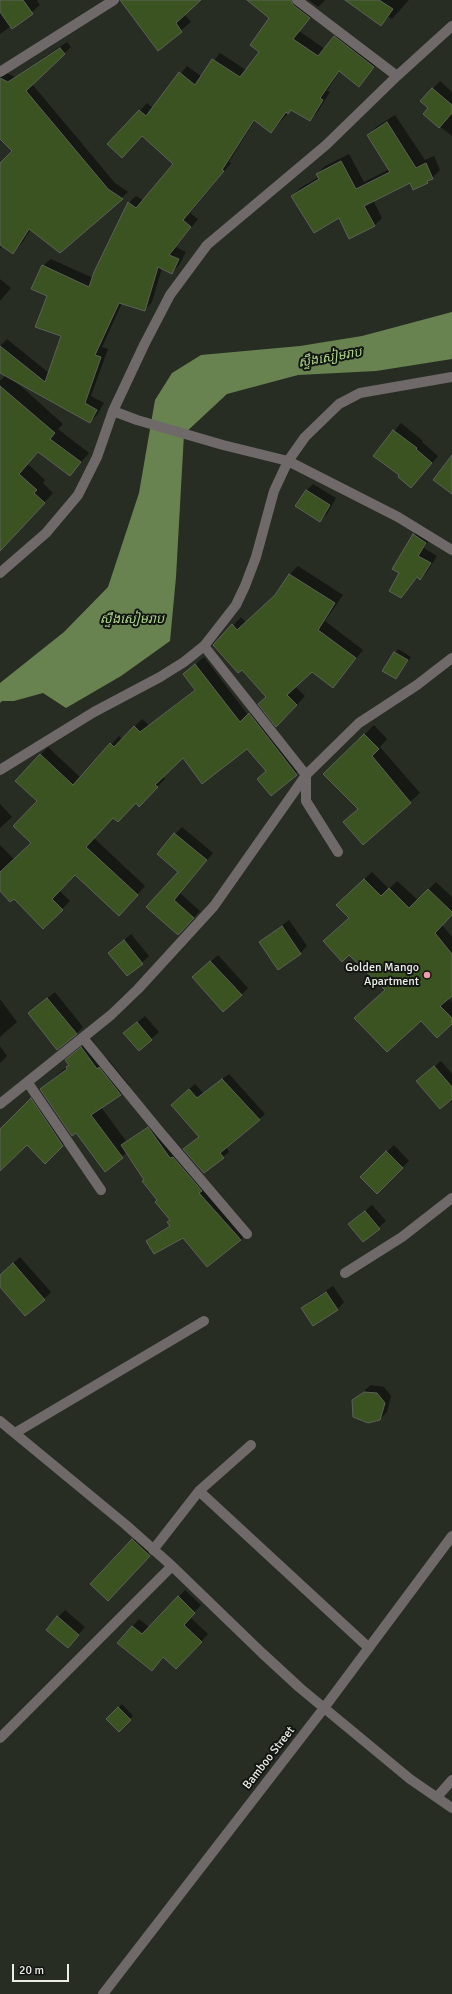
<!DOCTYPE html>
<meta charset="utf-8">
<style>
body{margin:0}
#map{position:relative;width:452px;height:1994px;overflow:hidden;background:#282d24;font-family:Signika,sans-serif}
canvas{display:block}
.scale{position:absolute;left:12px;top:1964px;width:57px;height:18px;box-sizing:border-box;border:2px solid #ebeee8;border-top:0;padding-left:5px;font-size:12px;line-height:14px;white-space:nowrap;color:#ebeee8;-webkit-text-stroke:3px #121511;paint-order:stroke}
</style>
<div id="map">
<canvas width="452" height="1994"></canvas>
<div class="scale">20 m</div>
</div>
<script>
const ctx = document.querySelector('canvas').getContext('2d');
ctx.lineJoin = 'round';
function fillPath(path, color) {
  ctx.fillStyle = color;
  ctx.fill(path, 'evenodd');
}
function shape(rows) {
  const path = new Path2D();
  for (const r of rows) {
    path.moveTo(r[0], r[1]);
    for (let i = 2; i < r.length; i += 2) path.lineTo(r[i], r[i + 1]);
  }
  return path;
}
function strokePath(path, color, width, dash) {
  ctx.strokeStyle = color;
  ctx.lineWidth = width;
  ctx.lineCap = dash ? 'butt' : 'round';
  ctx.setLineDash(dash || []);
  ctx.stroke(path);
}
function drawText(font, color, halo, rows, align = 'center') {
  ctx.font = font + ' Signika,"Noto Sans Khmer",sans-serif';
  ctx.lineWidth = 4;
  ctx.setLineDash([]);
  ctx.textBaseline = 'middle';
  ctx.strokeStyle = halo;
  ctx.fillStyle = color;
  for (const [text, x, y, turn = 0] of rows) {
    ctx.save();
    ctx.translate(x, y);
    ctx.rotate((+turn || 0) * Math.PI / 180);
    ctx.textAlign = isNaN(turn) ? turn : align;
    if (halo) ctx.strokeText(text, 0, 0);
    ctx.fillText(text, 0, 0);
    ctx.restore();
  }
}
fillPath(shape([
 [452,312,452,359,376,371,298,375,227,394,184,434,176,577,170,641,121,676,66,708,43,693,14,701,2,701,0,703,0,683,64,632,108,587,139,493,155,400,172,373,201,355,300,346,362,336]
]), '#688350');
fillPath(shape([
 [0,0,38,0,37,1,40,5,13,28,11,26,0,34],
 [130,0,199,0,184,14,191,22,158,49],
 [260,0,304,0,317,10,299,31,325,49,342,30,381,59,358,86,340,71,327,91,330,92,317,113,310,120,292,109,271,132,255,120,229,162,231,163,190,213,198,219,176,247,186,252,179,265,172,273,162,268,152,302,145,310,122,303,102,347,108,349,91,396,104,403,97,415,90,422,14,380,63,424,58,429,89,453,70,475,39,452,28,464,45,480,43,483,53,493,12,537,0,544,0,381,6,375,0,372,0,346,7,339,49,373,62,336,48,295,43,266,51,259,93,278,128,203,136,196,144,201,174,164,142,135,109,144,147,103,153,108,187,66,202,77,220,53,246,70,261,51,270,18],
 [309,0,325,0,318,7],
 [347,0,409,0,392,19,389,17,381,24],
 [67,42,71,47,32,84,115,183,128,192,66,247,0,173,0,164,13,151,0,138,0,77,5,72,15,77],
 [440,81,452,92,452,136,424,114,430,108,422,101],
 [395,115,425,160,434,156,440,170,428,182,414,189,411,182,373,200,382,218,374,226,339,217,292,196,300,188,319,177,317,174,325,166,349,154,364,182,390,169,368,135,376,127],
 [0,195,37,219,22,243,13,252,2,246,0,249],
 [0,279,11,288,0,301],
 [401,423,423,441,422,442,438,456,418,480,401,475,375,455],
 [313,484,336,498,327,514,320,520,306,491],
 [420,528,432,535,424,548,437,556,427,572,420,579,418,577,401,597,414,535],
 [298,566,343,595,325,621,363,650,333,687,312,671,295,686,305,696,285,718,242,669,215,645,241,617,246,623,277,594,290,574],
 [398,649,411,657,396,678,383,670],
 [204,657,248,715,257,706,305,766,271,795,267,770,247,748,183,757,163,777,165,779,147,797,113,817,94,838,145,886,127,906,75,873,59,890,70,901,62,909,14,897,0,890,0,845,14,859,32,843,38,801,40,755,48,747,81,778,119,736,122,739,142,719,149,725,195,689,184,674],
 [374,725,387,739,380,747,420,793,363,843,359,808,325,774],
 [0,804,12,817,0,828],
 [182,827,213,853,180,893,200,911,185,927,148,907,179,872,175,834],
 [372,872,389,889,397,881,418,900,436,882,452,897,452,914,442,925,452,937,452,995,448,998,452,1002,452,1022,421,1020,386,990,332,933,350,917,345,897],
 [289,920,307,946,300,953,260,942],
 [131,934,149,956,128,975,110,953],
 [218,955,248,988,241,995,200,971],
 [55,992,83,1027,76,1034,29,1013],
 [0,999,17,1022,0,1037],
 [145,1016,159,1032,139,1050,132,1027],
 [91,1039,106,1061,108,1059,129,1085,121,1094,101,1107,126,1141,153,1123,246,1234,241,1240,183,1236,147,1241,170,1225,171,1220,127,1152,105,1170,41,1089,70,1064,66,1060],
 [0,1046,7,1056,0,1063],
 [441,1061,452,1074,452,1102,423,1076],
 [229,1074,265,1114,226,1147,229,1152,204,1172,184,1149,200,1136,178,1099,195,1084,203,1093],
 [37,1093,69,1139,45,1162,27,1144,0,1170,0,1130],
 [394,1145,409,1161,377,1193,361,1177],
 [372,1205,386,1221,363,1241,350,1224],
 [20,1257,51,1292,44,1299,0,1286,0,1275],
 [333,1286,344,1302,338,1309,303,1308,310,1301],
 [371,1385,384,1387,391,1396,387,1412,380,1419,353,1400],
 [140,1533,156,1548,115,1593,91,1584],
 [185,1590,201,1605,190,1617,208,1634,183,1661,164,1657,151,1670,118,1643,139,1619,150,1628],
 [65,1610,85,1627,74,1640,58,1617],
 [122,1704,133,1716,119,1730,107,1719]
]), '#0007');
const building = shape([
 [0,0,23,0,33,14,12,29,0,12,0,0],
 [120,0,201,0,176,23,182,32,158,51,120,0],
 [247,0,291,0,293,5,310,18,293,39,318,56,334,36,374,67,359,87,339,71,320,98,323,100,310,121,291,110,288,114,286,112,271,133,254,120,222,170,224,171,183,220,191,227,169,255,179,259,172,274,158,267,145,311,119,303,95,355,101,357,85,403,97,410,90,423,0,373,0,346,45,382,61,336,35,327,47,296,31,289,42,265,89,287,94,272,128,202,136,208,173,164,142,136,122,158,107,144,139,110,146,116,179,72,195,85,212,59,240,77,259,52,250,45,269,18,247,0],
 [345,0,379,0,393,9,381,26,345,0],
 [60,48,65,54,26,91,108,189,123,199,60,253,29,229,13,254,0,245,0,163,12,151,0,139,0,78,8,82,60,48],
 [432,88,452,105,452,113,439,128,423,114,428,108,420,101,432,88],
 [387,122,416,168,426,163,433,179,427,181,428,183,413,190,410,183,364,206,375,226,349,239,339,218,314,233,291,196,319,179,316,174,341,161,356,189,390,172,367,135,387,122],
 [0,386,55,433,50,439,81,462,70,476,38,452,19,474,37,490,34,493,45,503,0,551,0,386],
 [393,430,417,448,416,449,432,463,411,488,398,477,399,475,373,456,393,430],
 [452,455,452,494,433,480,452,455],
 [306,490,330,505,320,522,295,506,306,490],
 [413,534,426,543,418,556,431,563,420,580,417,577,401,598,389,591,399,573,392,569,413,534],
 [289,574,335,603,318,630,356,658,333,688,312,672,287,695,297,705,276,727,258,704,266,697,242,670,238,673,213,645,232,624,237,630,275,595,289,574],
 [394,652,408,660,396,679,382,671,394,652],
 [195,664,240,722,249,713,297,775,271,796,257,779,266,771,247,749,202,784,183,758,155,785,158,787,139,807,136,803,118,822,113,818,86,847,138,895,119,916,75,875,52,899,63,910,43,929,14,899,10,902,0,891,0,872,31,843,13,826,37,801,15,781,40,754,73,785,110,743,114,747,134,726,140,732,195,690,183,674,195,664],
 [364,734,379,749,372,756,411,803,363,845,343,822,358,809,323,774,364,734],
 [174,833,207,860,174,900,194,918,178,935,146,907,178,872,157,854,174,833],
 [364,879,381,896,389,888,409,908,428,889,452,912,452,915,435,933,452,954,452,996,440,1006,452,1018,452,1024,437,1038,421,1021,387,1052,354,1018,385,990,349,955,342,962,323,941,349,918,336,905,364,879],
 [282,926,301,954,278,970,259,942,282,926],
 [124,940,143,964,127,976,108,953,124,940],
 [210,961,242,995,223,1012,192,977,210,961],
 [47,998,77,1034,57,1050,28,1013,47,998],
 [137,1022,152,1040,139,1051,123,1033,137,1022],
 [81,1047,97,1069,99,1067,121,1095,91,1115,123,1158,105,1172,76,1133,72,1136,40,1089,67,1069,66,1067,69,1065,65,1060,81,1047],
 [434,1066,452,1087,452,1099,440,1109,416,1081,434,1066],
 [222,1079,260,1120,220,1153,224,1158,204,1173,183,1149,199,1137,171,1105,189,1089,197,1098,222,1079],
 [31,1098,63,1146,45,1164,27,1145,0,1171,0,1129,31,1098],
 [148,1127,170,1158,173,1157,202,1191,199,1193,241,1240,207,1267,183,1238,154,1254,146,1241,170,1226,167,1222,170,1220,155,1202,157,1200,142,1181,144,1180,121,1145,148,1127],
 [386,1151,403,1168,377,1194,360,1177,386,1151],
 [365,1211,380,1229,363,1242,348,1224,365,1211],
 [13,1263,45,1300,25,1316,0,1287,0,1275,13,1263],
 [326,1292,338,1310,313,1326,301,1308,326,1292],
 [364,1392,377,1393,385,1403,380,1420,368,1423,353,1417,352,1400,364,1392],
 [132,1539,150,1556,108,1601,90,1584,132,1539],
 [178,1596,195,1613,184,1625,202,1642,176,1669,163,1657,152,1671,117,1643,132,1626,142,1634,178,1596],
 [57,1616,79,1635,68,1648,46,1630,57,1616],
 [118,1707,131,1720,119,1732,106,1719,118,1707]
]);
fillPath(building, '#3a5321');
strokePath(building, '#5c6258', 1);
strokePath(shape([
 [297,0,397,76],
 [0,72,114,0],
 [113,411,137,420,223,445,288,461,398,517,452,550],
 [0,573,46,533,78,495,97,457,113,411,144,345,170,295,207,245,326,145,397,76,452,26],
 [204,646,306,775,306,801,338,852],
 [0,770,94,712,160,677,184,662,204,646,236,605,245,586,256,557,274,491,288,461,305,437,339,404,360,393,452,377],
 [83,1038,160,1132,247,1234],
 [28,1083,101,1190],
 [0,1104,111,1015,138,989,214,906,306,775,359,723,417,685,452,658],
 [345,1273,402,1237,452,1198],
 [0,1421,126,1525,172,1566,262,1653,300,1688,410,1779,452,1808],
 [15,1433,204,1321],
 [199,1491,369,1648],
 [153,1550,199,1491,251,1445],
 [0,1738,172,1566],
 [437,1797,452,1780],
 [103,1994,324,1708,452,1536]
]), '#6f696a', 10);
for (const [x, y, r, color] of [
 [427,975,4,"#f29aae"]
]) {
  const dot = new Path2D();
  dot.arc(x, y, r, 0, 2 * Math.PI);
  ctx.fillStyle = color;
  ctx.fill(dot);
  strokePath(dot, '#121511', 1.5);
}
drawText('12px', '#ebeee8', '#121511', [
 ["Golden Mango",419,968],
 ["Apartment",419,982]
], 'right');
drawText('12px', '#ebeee8', '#121511', [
 ["Bamboo Street",269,1758,-52]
]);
drawText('italic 13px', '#abd487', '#121511', [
 ["ស្ទឹងសៀមរាប",330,358,-10],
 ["ស្ទឹងសៀមរាប",132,620]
]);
</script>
